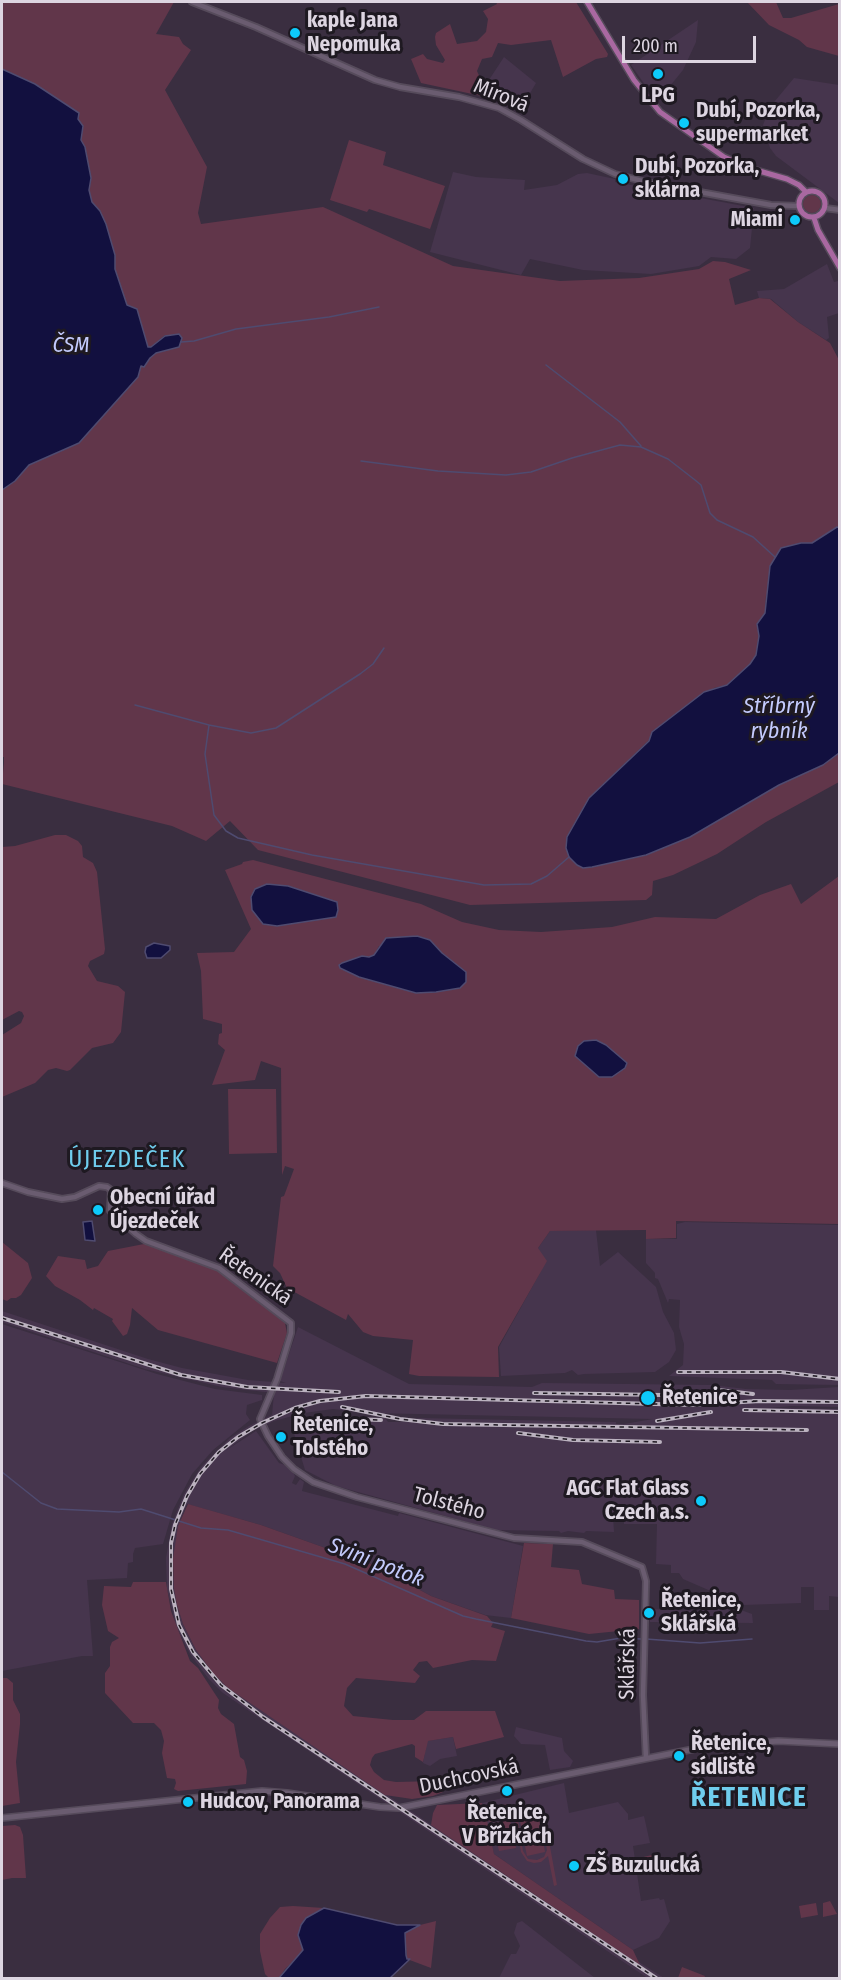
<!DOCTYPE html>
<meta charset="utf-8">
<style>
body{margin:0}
#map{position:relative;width:841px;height:1980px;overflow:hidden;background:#3a2e40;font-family:"Fira Sans Condensed",sans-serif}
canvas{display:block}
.frame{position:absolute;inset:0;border:3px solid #ddd5e1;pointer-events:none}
.scale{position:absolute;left:622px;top:36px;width:134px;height:27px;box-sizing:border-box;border:3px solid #ddd5e1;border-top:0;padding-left:8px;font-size:18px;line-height:21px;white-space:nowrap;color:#ddd5e1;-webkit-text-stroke:4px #1e1921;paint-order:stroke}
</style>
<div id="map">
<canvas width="841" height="1980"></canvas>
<div class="frame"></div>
<div class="scale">200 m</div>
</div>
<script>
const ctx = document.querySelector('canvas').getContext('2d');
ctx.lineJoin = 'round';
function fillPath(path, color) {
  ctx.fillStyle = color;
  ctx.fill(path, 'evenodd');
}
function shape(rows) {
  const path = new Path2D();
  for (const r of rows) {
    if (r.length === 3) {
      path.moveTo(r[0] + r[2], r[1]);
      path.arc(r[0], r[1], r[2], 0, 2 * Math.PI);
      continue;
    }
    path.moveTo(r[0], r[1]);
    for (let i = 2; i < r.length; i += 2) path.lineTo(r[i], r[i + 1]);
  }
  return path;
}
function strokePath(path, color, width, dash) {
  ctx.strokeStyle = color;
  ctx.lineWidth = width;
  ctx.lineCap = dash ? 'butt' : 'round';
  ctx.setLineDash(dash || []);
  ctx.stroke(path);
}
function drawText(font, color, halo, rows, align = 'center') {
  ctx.font = font + ' "Fira Sans Condensed",sans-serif';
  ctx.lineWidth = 6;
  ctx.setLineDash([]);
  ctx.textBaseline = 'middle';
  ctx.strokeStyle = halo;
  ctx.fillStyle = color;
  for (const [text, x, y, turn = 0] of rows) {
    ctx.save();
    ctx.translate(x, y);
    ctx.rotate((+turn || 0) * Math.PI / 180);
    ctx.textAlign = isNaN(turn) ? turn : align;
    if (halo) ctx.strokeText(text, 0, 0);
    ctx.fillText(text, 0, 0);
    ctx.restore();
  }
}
fillPath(shape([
 [698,20,696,42,683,70,657,102,631,65],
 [504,57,536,83,519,112,491,95,485,86],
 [794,78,839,85,839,203,776,156,770,148,763,125,770,107],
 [453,172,476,177,525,180,524,190,557,185,578,174,587,173,615,179,615,182,754,208,750,248,736,259,711,257,699,266,651,274,583,270,530,259,521,275,430,252],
 [827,264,834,282,838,281,840,285,839,313,827,317,829,338,826,340,798,322,771,299,759,298,757,291,784,289],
 [685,1222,839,1225,839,1385,776,1384,772,1380,669,1376,683,1365,684,1344,679,1327,680,1300,669,1299,668,1303,658,1279,655,1278,655,1273,646,1263,646,1239,677,1239,677,1224],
 [596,1230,600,1266,618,1252,656,1287,663,1312,674,1333,676,1350,669,1362,655,1372,584,1374,578,1375,572,1370,565,1373,501,1376,499,1347,541,1271,538,1248,550,1231],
 [2,1311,148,1359,182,1368,248,1380,286,1383,280,1381,298,1327,409,1384,532,1387,542,1383,712,1385,746,1389,790,1390,839,1387,839,1407,792,1406,768,1408,839,1409,839,1597,829,1596,829,1610,814,1610,814,1587,801,1587,801,1603,743,1605,683,1579,679,1573,671,1573,671,1565,656,1564,657,1524,624,1524,624,1516,613,1516,614,1532,586,1531,584,1533,568,1531,561,1533,559,1531,496,1530,336,1486,305,1470,293,1430,324,1420,352,1417,385,1418,388,1422,417,1422,417,1418,616,1422,616,1424,624,1424,653,1419,370,1413,333,1409,304,1413,274,1421,252,1431,225,1451,256,1431,279,1463,285,1465,293,1472,295,1476,292,1483,296,1485,300,1479,304,1482,302,1491,398,1516,399,1513,523,1546,511,1618,485,1615,431,1596,376,1566,261,1525,187,1504,178,1526,173,1571,177,1605,183,1624,196,1650,213,1673,228,1688,571,1919,664,1978,646,1977,261,1719,223,1693,208,1678,190,1654,176,1626,167,1589,166,1558,172,1524,184,1494,201,1467,230,1438,249,1426,272,1415,274,1393,222,1387,145,1369,2,1322],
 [2,1324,157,1374,215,1389,262,1395,262,1400,247,1405,246,1414,250,1420,213,1450,192,1474,173,1510,163,1544,135,1548,133,1554,133,1562,128,1563,127,1578,87,1580,93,1656,82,1656,2,1671],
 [708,1598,752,1614,753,1623,650,1622,650,1609,698,1611,706,1605,705,1598],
 [516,1727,562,1738,564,1751,573,1761,570,1767,550,1770,545,1745,521,1744,514,1736],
 [453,1737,457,1756,440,1759,430,1766,423,1763,427,1741],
 [564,1783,569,1813,618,1802,628,1814,628,1820,644,1816,650,1843,633,1846,641,1901,659,1898,660,1900,664,1899,670,1921,659,1938,633,1950,494,1854,482,1803],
 [522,1921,595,1978,499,1978,511,1954,516,1954,520,1946,514,1933,517,1923]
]), '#46354d');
fillPath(shape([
 [2,2,174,2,156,34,179,37,183,44,191,50,165,90,207,167,198,213,201,224,323,207,453,266,560,281,639,278,699,269,713,261,725,262,751,270,729,279,735,305,759,298,770,299,798,322,830,343,839,360,839,528,837,527,812,543,801,543,766,596,765,613,757,624,759,636,756,655,750,664,727,685,714,688,652,732,649,740,589,798,584,868,646,855,690,837,779,785,823,765,839,753,839,782,766,822,717,854,673,875,653,881,652,895,646,900,470,905,258,850,230,821,206,841,172,826,2,784,4,762,4,757,2,757,2,490,15,481,29,465,79,443,138,377,141,366,144,367,150,358,156,353,165,335,151,347,148,347,127,305,115,269,115,255,100,211,92,202,89,190,91,177,85,147,81,140,82,133,78,120,79,113,35,84,2,69],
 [496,2,576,2,608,54,607,57,596,59,563,77,551,40,511,45,498,43,492,57,482,59,477,71,482,82,492,95,491,98,421,83,411,59,423,54,427,59,443,63,445,60,436,45,435,37,436,33,450,24,457,44,477,41,486,32,488,19,483,11,497,4],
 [747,2,776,2,783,18,791,18,839,4,839,56,807,47,799,40,769,25],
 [349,140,386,152,383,165,445,186,430,229,369,209,367,212,330,200],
 [812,204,9],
 [55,835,66,835,78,841,82,846,83,857,93,863,97,872,105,949,104,954,90,961,88,966,97,981,118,986,125,992,121,1032,113,1043,92,1048,70,1070,67,1071,56,1068,48,1070,35,1083,2,1097,2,1035,21,1023,24,1016,22,1012,19,1011,2,1020,2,847,15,846],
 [253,860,421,904,462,922,499,930,541,932,612,927,655,917,716,919,760,895,791,884,801,904,839,876,839,1224,676,1221,676,1238,646,1239,646,1230,550,1231,538,1248,547,1261,498,1347,499,1377,419,1376,409,1374,413,1340,373,1336,363,1332,348,1314,346,1320,287,1288,280,1273,273,1266,281,1197,284,1196,294,1169,285,1166,282,1175,281,1068,261,1061,255,1080,212,1085,225,1050,218,1044,219,1034,222,1033,222,1024,203,1019,201,971,197,953,234,952,251,929,225,870,242,864,243,862],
 [430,940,442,953,466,972,466,982,460,988,416,993,359,977,340,968,342,963,362,956,369,957,374,955,379,946],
 [575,1056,625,1068,599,1077],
 [228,1089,276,1089,277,1153,229,1154],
 [2,1242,28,1263,32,1278,21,1295,16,1298,11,1298,7,1301,2,1299],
 [144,1244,219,1271,285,1323,287,1333,277,1363,158,1330,132,1308,130,1325,127,1334,123,1336,112,1321,113,1319,94,1308,93,1310,80,1300,55,1286,46,1276,58,1256,85,1260,87,1269,98,1266,108,1251],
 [188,1504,261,1525,376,1566,431,1596,487,1616,493,1623,491,1627,505,1631,496,1661,472,1660,433,1668,427,1661,419,1662,413,1670,420,1676,415,1683,356,1678,347,1688,344,1706,353,1716,393,1720,414,1720,426,1711,495,1711,504,1737,456,1749,453,1737,428,1741,423,1762,415,1757,415,1746,412,1744,375,1754,372,1758,370,1765,374,1772,384,1780,396,1782,437,1781,443,1792,433,1796,412,1799,385,1795,228,1688,213,1673,196,1650,183,1624,177,1605,174,1588,173,1559,178,1526],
 [524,1543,553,1544,551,1567,579,1570,582,1584,614,1590,615,1599,639,1600,639,1629,589,1634,511,1618],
 [133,1582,166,1582,171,1611,190,1661,198,1668,219,1700,218,1708,221,1714,234,1724,240,1757,244,1760,247,1771,246,1784,178,1791,174,1789,176,1783,175,1779,167,1778,162,1753,164,1741,161,1730,154,1723,133,1723,105,1693,105,1673,110,1666,110,1647,112,1642,119,1638,108,1631,102,1605,104,1586,131,1587],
 [2,1678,7,1678,13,1683,13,1700,20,1714,20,1724,16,1762,20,1803,2,1806],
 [482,1803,485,1814,487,1808,508,1804,511,1806,513,1815,511,1817,490,1822,487,1820,494,1854,633,1950,640,1965,431,1825,433,1813,437,1805],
 [526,1806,539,1810,543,1808,557,1885,554,1886,548,1856,541,1862,534,1863,527,1861,521,1852,515,1819,520,1810],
 [527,1809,537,1811,541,1818,547,1850,544,1857,537,1860,528,1859,523,1851,518,1820,522,1812],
 [539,1817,545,1852,527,1856,520,1821],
 [510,1820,516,1848,499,1851,493,1823],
 [15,1825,20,1827,23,1835,26,1878,12,1878,2,1880,2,1826],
 [652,1855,655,1872,642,1874,639,1858],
 [830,1901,837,1914,823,1917,823,1903],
 [816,1903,818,1915,801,1918,799,1906],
 [293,1906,324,1908,306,1918,301,1925,298,1935,303,1950,297,1958,285,1969,279,1978,269,1978,265,1974,260,1951,260,1934,270,1918,280,1907],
 [436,1921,431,1968,407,1959,405,1933,420,1925],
 [682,1967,705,1976,704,1978,678,1978]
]), '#61364a');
const water = shape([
 [2,69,35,84,79,113,78,119,83,126,81,140,85,147,91,178,89,190,92,202,100,211,106,224,115,255,115,269,127,305,137,309,148,347,151,347,165,336,179,334,182,338,179,347,156,353,150,358,144,367,141,366,138,377,79,443,29,465,15,481,2,490,2,69],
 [837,527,840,528,839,753,823,765,779,785,690,837,646,855,592,867,583,868,577,865,569,857,566,848,567,837,589,798,649,741,652,732,704,692,727,685,750,664,756,655,759,636,757,624,765,613,770,566,781,548,801,543,812,543,837,527],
 [267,884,288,886,337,902,338,910,336,917,277,926,263,924,252,910,251,897,255,889,267,884],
 [417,936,430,940,442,953,466,972,466,982,460,988,436,992,416,993,359,977,340,968,339,965,342,963,362,956,369,957,374,955,386,938,417,936],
 [154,943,170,946,170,950,161,958,147,958,145,952,146,947,154,943],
 [596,1040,606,1045,627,1063,625,1068,612,1077,599,1077,575,1056,578,1046,584,1041,596,1040],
 [92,1221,95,1241,85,1240,83,1222,92,1221],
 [324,1908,397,1925,420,1925,405,1933,406,1955,407,1959,410,1959,390,1978,279,1978,303,1950,298,1935,301,1925,306,1918,324,1908]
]);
fillPath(water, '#12103f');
strokePath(water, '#4f4b70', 1.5);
strokePath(shape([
 [181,342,194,341,236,329,329,317,379,307],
 [546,365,620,422,641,446],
 [361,461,438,471,506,475,531,472,572,458,620,445,641,447,668,459,695,480,701,485,710,513,717,520,753,537,775,557],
 [384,648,373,664,360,674,276,728,251,733,209,725,205,754,214,815,226,831,238,838,312,855,484,885,531,884,547,876,569,857],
 [135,705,209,725],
 [2,1472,41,1503,57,1509,119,1512,141,1509,201,1528,228,1530,345,1564,463,1616,476,1619,586,1641,597,1642,621,1638,641,1639],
 [646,1639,700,1643,752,1639]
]), '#4f4b70', 1.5);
const tertiary = shape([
 [192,2,256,27,375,80,400,87,459,97,499,108,521,120,583,159,615,174,650,183,771,205,798,206],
 [825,208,840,210],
 [2,1183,28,1192,62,1199,75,1197,99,1186,107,1187,111,1190,110,1211,136,1234,146,1241,219,1268,291,1323,291,1333,277,1379,260,1419,268,1436,282,1457,294,1469,313,1482,357,1497,514,1538,582,1542,642,1567,646,1581,643,1695,646,1758]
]);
const secondary = shape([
 [2,1818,262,1791,287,1793,380,1807,399,1808,699,1748,778,1741,840,1744]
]);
const primary = shape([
 [587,2,634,80,660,112,724,157,749,168,787,179,799,185,806,192],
 [812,204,13],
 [814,218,818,230,840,268]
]);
strokePath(tertiary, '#564b5b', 8);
strokePath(secondary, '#564b5b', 8);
strokePath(primary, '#564b5b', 8);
strokePath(tertiary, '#6a5c70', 4.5);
strokePath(secondary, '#6a5c70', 5);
strokePath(primary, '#a968a1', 5);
const rail = shape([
 [2,1318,181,1375,247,1387,339,1392],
 [678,1372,781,1372,840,1379],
 [718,1390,753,1394],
 [534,1393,726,1396],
 [753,1401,840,1402],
 [342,1407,400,1419,443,1424,807,1430],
 [744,1410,840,1412],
 [328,1421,351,1419,381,1420],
 [657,1421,711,1412],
 [518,1433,573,1440,660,1442],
 [656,1978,263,1717,221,1685,193,1652,179,1625,171,1589,171,1543,175,1525,187,1496,200,1474,219,1452,238,1437,262,1423,295,1408,320,1401,366,1396,691,1405,760,1401]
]);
strokePath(rail, '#bbb2bf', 4);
strokePath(rail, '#1e1921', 1.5, [4.5]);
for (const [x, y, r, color] of [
 [295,33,6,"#0dcafa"],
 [658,74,6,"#0dcafa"],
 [684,123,6,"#0dcafa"],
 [623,179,6,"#0dcafa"],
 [795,220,6,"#0dcafa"],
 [98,1210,6,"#0dcafa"],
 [648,1398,8,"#0dcafa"],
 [281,1437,6,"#0dcafa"],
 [701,1501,6,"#0dcafa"],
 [649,1613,6,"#0dcafa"],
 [679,1756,6,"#0dcafa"],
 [507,1791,6,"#0dcafa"],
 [188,1802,6,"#0dcafa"],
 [574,1866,6,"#0dcafa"]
]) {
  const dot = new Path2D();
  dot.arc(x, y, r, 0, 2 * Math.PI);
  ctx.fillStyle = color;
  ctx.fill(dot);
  strokePath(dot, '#1e1921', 2);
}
drawText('bold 21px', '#ddd5e1', '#1e1921', [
 ["kaple Jana",307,21],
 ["Nepomuka",307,45],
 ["LPG",658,96,"center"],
 ["Dubí, Pozorka,",696,111],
 ["supermarket",696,135],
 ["Dubí, Pozorka,",635,167],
 ["sklárna",635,191],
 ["Miami",783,220,"right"],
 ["Obecní úřad",110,1198],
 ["Újezdeček",110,1222],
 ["Řetenice",662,1398],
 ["Řetenice,",293,1425],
 ["Tolstého",293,1449],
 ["AGC Flat Glass",689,1489,"right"],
 ["Czech a.s.",689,1513,"right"],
 ["Řetenice,",661,1601],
 ["Sklářská",661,1625],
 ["Řetenice,",691,1744],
 ["sídliště",691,1768],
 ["Hudcov, Panorama",200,1802],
 ["Řetenice,",507,1813,"center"],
 ["V Břízkách",507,1837,"center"],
 ["ZŠ Buzulucká",586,1866]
], 'left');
drawText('21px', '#ddd5e1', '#1e1921', [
 ["Mírová",501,96,22],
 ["Řetenická",255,1277,35],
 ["Tolstého",449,1504,15],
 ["Sklářská",628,1664,-89],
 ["Duchcovská",469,1777,-12]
]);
drawText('italic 22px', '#c3cafc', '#1e1921', [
 ["ČSM",71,346],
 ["Stříbrný",779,707],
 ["rybník",779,732],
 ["Sviní potok",376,1563,21]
]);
ctx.letterSpacing = '1.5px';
drawText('24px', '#6fcded', '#1e1921', [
 ["ÚJEZDEČEK",127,1160]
]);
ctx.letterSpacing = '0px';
ctx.letterSpacing = '1.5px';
drawText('bold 27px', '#6fcded', '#1e1921', [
 ["ŘETENICE",749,1798]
]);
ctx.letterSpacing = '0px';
</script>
